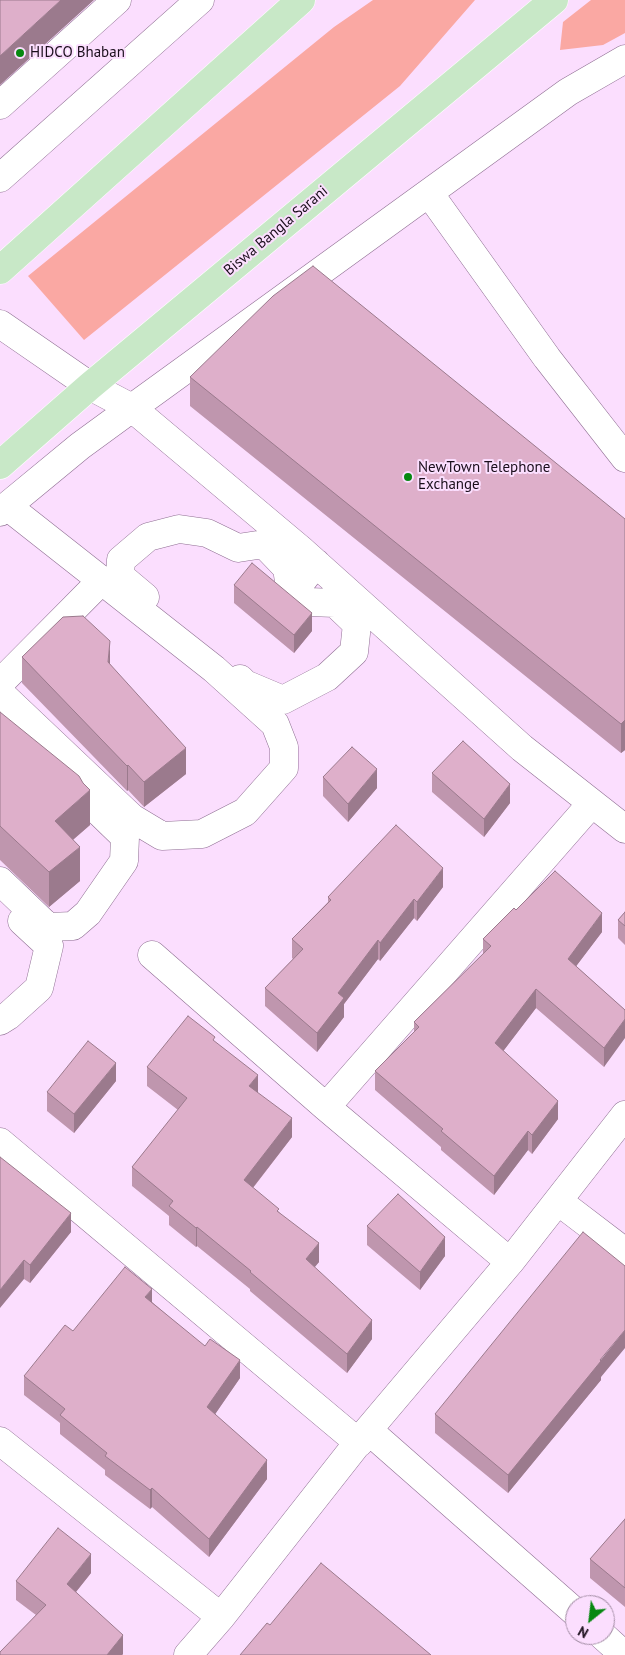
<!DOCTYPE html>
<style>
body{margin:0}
#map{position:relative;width:625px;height:1655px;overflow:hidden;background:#fbdefe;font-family:"PT Sans",sans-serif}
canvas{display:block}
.north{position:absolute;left:565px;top:1595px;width:50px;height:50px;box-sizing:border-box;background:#fbdefe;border:1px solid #a18ba3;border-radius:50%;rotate:209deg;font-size:14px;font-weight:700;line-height:20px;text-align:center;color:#1a0e1b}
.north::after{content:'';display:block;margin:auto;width:18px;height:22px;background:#068810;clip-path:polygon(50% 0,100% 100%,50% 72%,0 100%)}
</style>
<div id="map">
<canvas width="625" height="1655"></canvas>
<div class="north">N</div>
</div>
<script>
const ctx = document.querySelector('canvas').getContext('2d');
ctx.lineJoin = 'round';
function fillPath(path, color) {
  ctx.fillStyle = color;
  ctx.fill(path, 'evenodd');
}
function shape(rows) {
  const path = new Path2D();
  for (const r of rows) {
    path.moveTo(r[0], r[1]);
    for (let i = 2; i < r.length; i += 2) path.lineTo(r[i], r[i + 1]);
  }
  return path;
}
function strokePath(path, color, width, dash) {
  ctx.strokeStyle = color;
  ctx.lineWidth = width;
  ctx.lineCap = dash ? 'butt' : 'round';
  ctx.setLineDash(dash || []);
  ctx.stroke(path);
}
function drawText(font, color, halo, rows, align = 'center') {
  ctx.font = font + ' "PT Sans",sans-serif';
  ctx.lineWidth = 4;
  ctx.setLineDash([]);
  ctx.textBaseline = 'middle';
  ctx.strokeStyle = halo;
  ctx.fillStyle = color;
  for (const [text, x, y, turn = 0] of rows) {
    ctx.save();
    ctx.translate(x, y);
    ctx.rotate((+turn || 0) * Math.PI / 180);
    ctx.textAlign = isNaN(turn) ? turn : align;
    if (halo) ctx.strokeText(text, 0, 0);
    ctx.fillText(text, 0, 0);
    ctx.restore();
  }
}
fillPath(shape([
 [373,0,475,0,400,86,84,340,28,276,334,27],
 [591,0,625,0,625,33,603,45,560,50,563,22]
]), '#faa8a3');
const minor = shape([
 [0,105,117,0],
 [0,178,200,0],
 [429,193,547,358,625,458],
 [0,324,90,386,132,408,300,549,522,748,625,829],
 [0,512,80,446,132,408,568,92,625,59],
 [145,597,120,576,121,560,148,537,179,529,207,533,238,548,264,544,287,568,291,595],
 [240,679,245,684,283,700,327,677,354,652,357,624,335,603,309,602,291,595,316,563],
 [0,683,101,581],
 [0,693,132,818,162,836,202,834,245,812,284,768,284,747,275,724,214,669,7,506],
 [0,881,48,927,73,926,88,913,124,861,125,837,94,807],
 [152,955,326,1107,510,1262],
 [0,1021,8,1016,39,988,49,946,22,921],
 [326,1107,592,803],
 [0,1142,359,1443],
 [558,1201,625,1252],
 [368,1430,575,1612],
 [0,1441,221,1617],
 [602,1635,623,1654],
 [188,1655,221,1617,368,1430,510,1262,625,1115]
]);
const major = shape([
 [0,270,301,0],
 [0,465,90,386,554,0]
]);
strokePath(minor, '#8f6f93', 29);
strokePath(major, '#fff', 29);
strokePath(minor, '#fff', 28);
strokePath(major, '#c8e8c7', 28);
fillPath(shape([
 [190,377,625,519,625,750,621,753,190,406],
 [234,585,312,631,294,653,234,603],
 [22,657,110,664,186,774,144,807,128,790,127,791,22,683],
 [0,712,90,825,73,840,80,881,49,907,0,860],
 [432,773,510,803,484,837,432,792],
 [323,777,377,788,348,822,323,796],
 [443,887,417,921,414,918,380,961,378,959,344,1004,344,1017,317,1052,265,1006,265,988,293,959,292,958,292,939,328,902,328,897],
 [516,910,602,932,576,966,625,1010,604,1067,536,1008,503,1051,558,1119,532,1154,528,1150,494,1195,441,1150,441,1147,375,1090,375,1071,414,1032,414,1022,483,954,483,939],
 [625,912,625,945,618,938,618,920],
 [215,1042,258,1093,292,1137,253,1188,279,1212,319,1262,314,1267,372,1339,347,1373,250,1291,250,1289,197,1246,196,1247,169,1225,169,1216,132,1186,132,1167,178,1110,147,1086,147,1067],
 [116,1081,74,1133,47,1111,47,1092],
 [0,1157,71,1232,30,1283,24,1279],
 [367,1226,445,1256,420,1290,367,1245],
 [152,1302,240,1378,215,1414,267,1479,209,1557,152,1507,150,1509,105,1475,105,1470,60,1434,60,1423,24,1395,24,1376,73,1331],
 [601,1377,601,1380,508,1493,435,1433,435,1414],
 [625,1519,625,1607,590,1578,590,1559],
 [91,1573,76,1592,123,1654,122,1655,0,1655,36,1615,16,1600,16,1581]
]), '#bf96ae');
fillPath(shape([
 [61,0,94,0,0,85,0,56],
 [312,613,312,631,294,653,294,635],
 [110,641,110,666,108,662],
 [625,720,625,750,621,753,621,724],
 [186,748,186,774,144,807,144,782],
 [128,765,128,790,127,791,127,766],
 [377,769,377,788,348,822,348,804],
 [510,784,510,803,484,837,484,819],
 [90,790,90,825,55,855,55,821],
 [80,847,80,881,49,907,49,872],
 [443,868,443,887,417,921,417,902],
 [414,899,414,918,380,961,380,943],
 [602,913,602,932,568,977,568,959],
 [378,940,378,959,344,1004,344,1017,317,1052,317,1033,338,993],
 [536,989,536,1008,495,1062,495,1043],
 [625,1019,625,1038,604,1067,604,1048],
 [116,1063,116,1081,74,1133,74,1114],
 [258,1075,258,1094,249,1086],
 [558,1101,558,1119,532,1154,532,1135],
 [292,1118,292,1137,244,1199,244,1180],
 [528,1131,528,1150,494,1195,494,1176],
 [71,1213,71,1232,30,1283,30,1265],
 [197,1227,197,1246,196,1247,196,1228],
 [445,1237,445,1256,420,1290,420,1272],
 [319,1243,319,1262,306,1278,306,1259],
 [24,1260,24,1279,0,1308,0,1290],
 [152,1289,152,1308,145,1297],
 [372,1320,372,1339,347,1373,347,1354],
 [625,1330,625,1348,601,1377,601,1380,508,1493,508,1475],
 [240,1360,240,1378,207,1426,207,1407],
 [267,1460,267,1479,209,1557,209,1539],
 [152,1488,152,1507,150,1509,150,1490],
 [91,1554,91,1573,67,1603,67,1584],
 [123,1635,123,1654,122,1655,107,1655]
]), '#9b7a8d');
const building = shape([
 [0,0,61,0,0,56,0,0],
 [313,266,625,519,625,720,621,724,190,377,273,296,313,266],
 [252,563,312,613,294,635,234,585,252,563],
 [83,616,110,641,108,662,186,748,144,782,128,765,127,766,22,657,63,617,83,616],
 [0,712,79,776,83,783,90,790,55,821,80,847,49,872,0,826,0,712],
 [463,741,510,784,484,819,432,773,463,741],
 [352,747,377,769,348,804,323,777,352,747],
 [396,825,443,868,417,902,414,899,380,943,378,940,338,993,344,998,317,1033,265,988,303,949,292,939,331,900,328,897,396,825],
 [555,871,602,913,568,959,625,1010,625,1019,604,1048,536,989,495,1043,558,1101,532,1135,528,1131,494,1176,441,1131,443,1129,375,1071,419,1027,414,1022,491,946,483,939,514,908,516,910,555,871],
 [625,912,625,926,618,920,625,912],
 [188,1016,215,1037,213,1040,258,1075,249,1086,292,1118,244,1180,279,1209,277,1211,319,1243,306,1259,372,1320,347,1354,250,1272,251,1271,197,1227,196,1228,169,1206,173,1201,132,1167,187,1098,147,1067,188,1016],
 [88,1041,116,1063,74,1114,47,1092,88,1041],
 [0,1157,71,1213,30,1265,24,1260,0,1290,0,1157],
 [398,1194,445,1237,420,1272,367,1226,398,1194],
 [583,1232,625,1266,625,1330,600,1360,601,1361,508,1475,435,1414,583,1232],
 [125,1267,152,1289,145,1297,205,1346,210,1339,240,1360,207,1407,267,1460,209,1539,152,1488,150,1490,105,1456,107,1453,60,1415,65,1409,24,1376,65,1325,73,1331,125,1267],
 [625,1519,625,1588,590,1559,625,1519],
 [58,1528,91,1554,67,1584,123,1635,107,1655,0,1655,0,1652,46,1605,16,1581,58,1528],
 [321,1563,431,1655,240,1655,267,1623,270,1625,321,1563]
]);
fillPath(building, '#deafca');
strokePath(building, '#9b7a8d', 1);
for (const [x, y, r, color] of [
 [20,53,5,"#068810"],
 [408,477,5,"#068810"]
]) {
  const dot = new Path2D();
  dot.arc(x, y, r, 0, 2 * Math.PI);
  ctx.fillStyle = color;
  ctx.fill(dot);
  strokePath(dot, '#fbdefe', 2);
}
drawText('15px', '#1a0e1b', '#fbdefe', [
 ["HIDCO Bhaban",30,53],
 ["NewTown Telephone",418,468],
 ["Exchange",418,485]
], 'left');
drawText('15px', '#1a0e1b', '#fbdefe', [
 ["Biswa Bangla Sarani",276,231,-40]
]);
</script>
